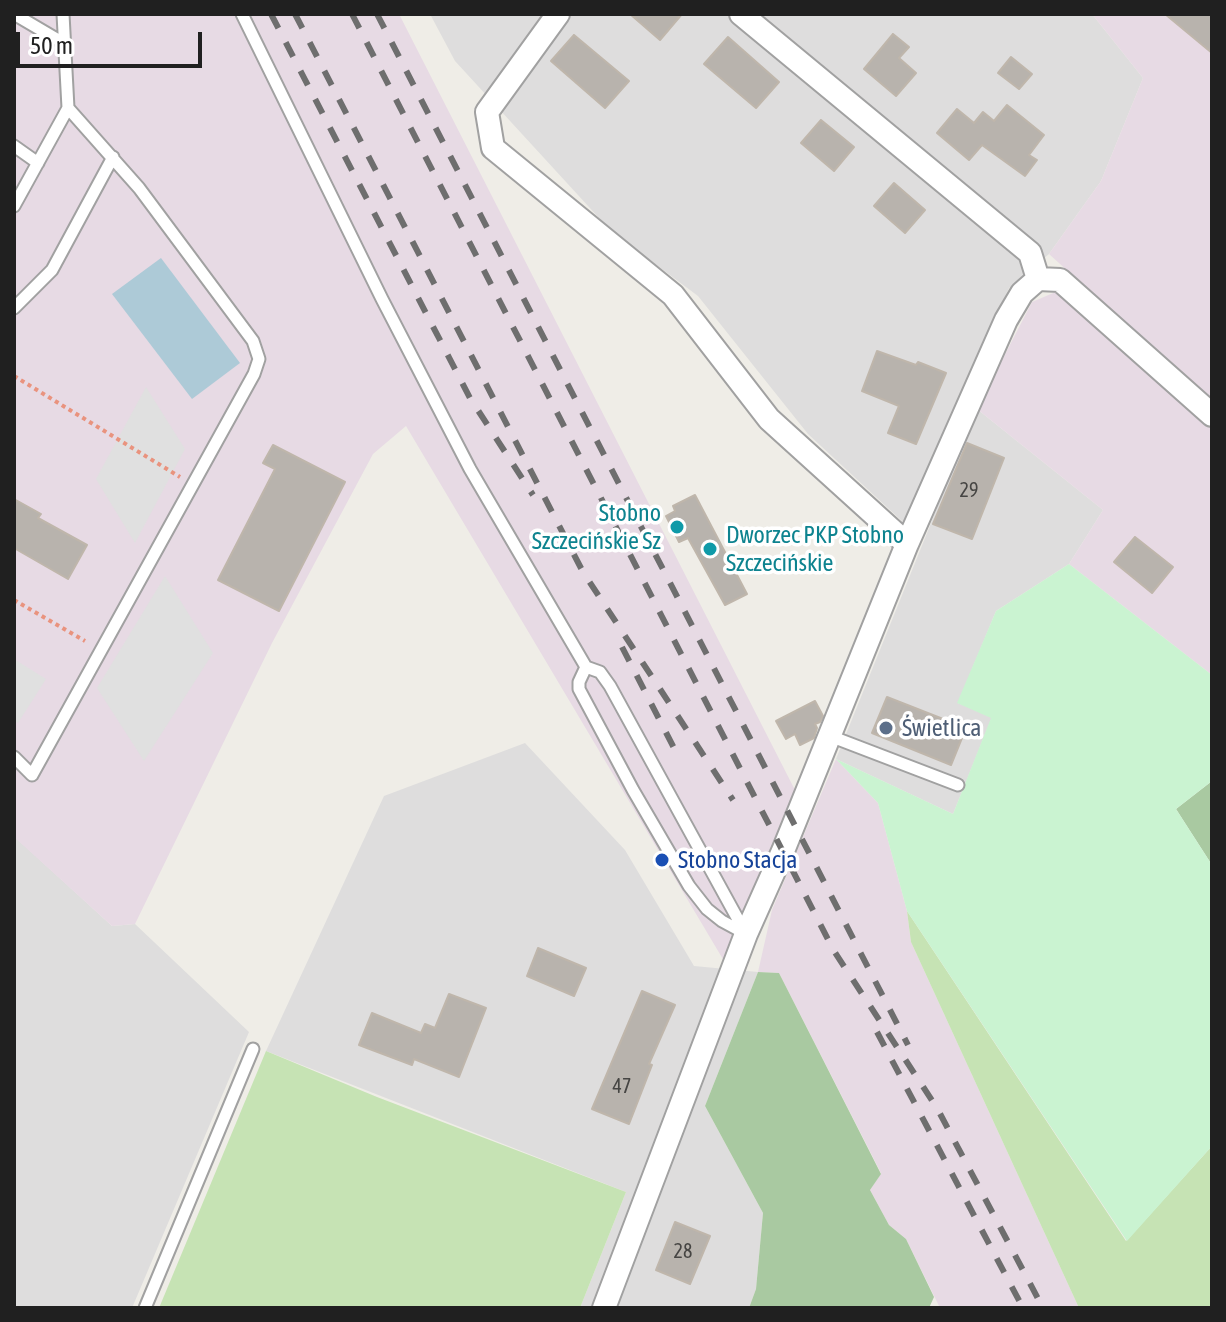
<!DOCTYPE html>
<meta charset="utf-8">
<style>
body{margin:0}
#map{position:relative;width:1226px;height:1322px;overflow:hidden;background:#efede7;font-family:"Asap Condensed",sans-serif}
canvas{display:block}
.frame{position:absolute;inset:0;border:16px solid #202020;pointer-events:none}
.scale{position:absolute;left:16px;top:32px;width:186px;height:36px;box-sizing:border-box;border:4px solid #202020;border-top:0;padding-left:10px;font-size:24px;line-height:28px;white-space:nowrap;color:#202020;-webkit-text-stroke:6px #fff;paint-order:stroke}
</style>
<div id="map">
<canvas width="1226" height="1322"></canvas>
<div class="frame"></div>
<div class="scale">50 m</div>
</div>
<script>
const ctx = document.querySelector('canvas').getContext('2d');
ctx.lineJoin = 'round';
function fillPath(path, color) {
  ctx.fillStyle = color;
  ctx.fill(path, 'evenodd');
}
function shape(rows) {
  const path = new Path2D();
  for (const r of rows) {
    path.moveTo(r[0], r[1]);
    for (let i = 2; i < r.length; i += 2) path.lineTo(r[i], r[i + 1]);
  }
  return path;
}
function strokePath(path, color, width, dash) {
  ctx.strokeStyle = color;
  ctx.lineWidth = width;
  ctx.lineCap = dash ? 'butt' : 'round';
  ctx.setLineDash(dash || []);
  ctx.stroke(path);
}
function drawText(font, color, halo, rows, align = 'center') {
  ctx.font = font + ' "Asap Condensed",sans-serif';
  ctx.lineWidth = 7;
  ctx.setLineDash([]);
  ctx.textBaseline = 'middle';
  ctx.strokeStyle = halo;
  ctx.fillStyle = color;
  for (const [text, x, y, turn = 0] of rows) {
    ctx.save();
    ctx.translate(x, y);
    ctx.rotate((+turn || 0) * Math.PI / 180);
    ctx.textAlign = isNaN(turn) ? turn : align;
    if (halo) ctx.strokeText(text, 0, 0);
    ctx.fillText(text, 0, 0);
    ctx.restore();
  }
}
fillPath(shape([
 [430,14,1092,14,1143,78,1101,181,1049,254,1009,288,903,522,808,434,698,296,611,231,455,61],
 [977,409,1103,510,1069,564,996,611,958,703,992,717,953,814,836,759],
 [525,743,625,850,694,966,758,972,705,1106,763,1213,756,1289,749,1308,580,1308,626,1192,266,1051,384,796],
 [14,836,112,926,135,924,249,1032,132,1308,14,1308]
]), '#dedddd');
fillPath(shape([
 [14,14,399,14,797,794,727,966,406,426,373,454,272,643,135,924,112,926,14,837],
 [1092,14,1212,14,1212,401,1049,254,1101,181,1143,78],
 [1058,291,1212,426,1212,675,1069,564,1103,510,977,409,1032,302],
 [836,759,878,803,907,911,911,942,1079,1308,940,1308,906,1239,889,1225,870,1190,881,1173,779,973,758,972,772,910]
]), '#e7dae4');
fillPath(shape([
 [907,911,1126,1241,1212,1146,1212,1308,1079,1308,911,942],
 [266,1051,377,1097,626,1192,580,1308,159,1308]
]), '#c6e3b4');
fillPath(shape([
 [1212,781,1212,865,1176,809],
 [758,972,779,973,881,1174,870,1190,889,1225,906,1239,934,1297,929,1308,749,1308,756,1289,763,1213,705,1106]
]), '#a9c9a1');
fillPath(shape([
 [1069,564,1212,675,1212,781,1176,809,1212,865,1212,1146,1127,1241,907,911,878,803,836,759,953,814,991,718,957,703,996,611]
]), '#caf3d1');
fillPath(shape([
 [146,387,185,449,135,543,96,479],
 [165,576,213,653,144,761,97,688],
 [14,659,46,679,18,723,14,721]
]), '#e0e0e0');
fillPath(shape([
 [161,258,240,363,192,399,112,294]
]), '#adcad7');
const building = shape([
 [630,14,682,14,660,40,630,14],
 [1165,14,1212,14,1212,53,1165,14],
 [893,34,909,47,899,58,916,73,896,96,864,69,893,34],
 [574,35,629,81,605,108,551,61,574,35],
 [728,37,779,82,756,108,704,64,728,37],
 [1011,57,1032,74,1019,89,998,73,1011,57],
 [1007,105,1044,135,1029,155,1037,160,1025,176,982,145,969,160,937,133,957,109,974,123,983,112,994,121,1007,105],
 [821,120,854,147,834,171,801,143,821,120],
 [894,183,925,210,905,233,874,206,894,183],
 [877,351,916,365,918,362,946,373,916,444,888,433,899,406,862,391,877,351],
 [967,443,1004,458,972,539,933,524,967,443],
 [273,445,345,482,279,611,218,580,275,469,263,463,273,445],
 [695,495,747,594,725,605,688,538,679,542,666,516,675,511,673,506,695,495],
 [14,499,41,514,38,518,87,545,68,579,14,548,14,499],
 [1135,537,1173,567,1152,593,1114,562,1135,537],
 [887,697,966,728,951,765,872,733,887,697],
 [815,701,823,716,820,722,815,724,817,728,814,738,800,745,795,734,786,739,776,721,815,701],
 [538,948,586,968,574,996,527,976,538,948],
 [642,991,675,1005,649,1064,652,1065,629,1124,592,1109,642,991],
 [449,994,486,1008,459,1077,414,1059,412,1065,359,1045,372,1013,421,1033,425,1024,435,1028,449,994],
 [675,1222,710,1236,690,1284,656,1270,675,1222]
]);
fillPath(building, '#b8b3ad');
strokePath(building, '#bfb6ab', 2);
const lane = shape([
 [14,14,65,44],
 [242,14,382,299,470,469,586,667],
 [14,146,38,163],
 [14,206,68,108],
 [14,308,52,270,113,157],
 [586,667,600,672,610,686,746,934,722,921,707,909,689,886,633,790,579,689,579,682,586,667],
 [830,736,958,785],
 [14,757,32,775,254,374,259,359,253,341,139,188,68,108,63,14],
 [145,1308,253,1049]
]);
const street = shape([
 [558,14,487,112,493,148,673,295,769,419,907,544],
 [741,14,1030,253,1038,279],
 [604,1308,746,934,783,851,907,544,1006,320,1022,293,1038,279,1060,280,1212,415]
]);
strokePath(lane, '#a1a1a1', 15);
strokePath(street, '#a1a1a1', 26);
strokePath(shape([
 [14,376,180,477],
 [14,600,85,641]
]), '#e9937e', 4, [4, 4]);
strokePath(lane, '#fff', 11);
strokePath(street, '#fff', 22);
strokePath(shape([
 [271,14,470,398,533,495],
 [295,14,583,572,733,800],
 [352,14,834,951,937,1108,1043,1308],
 [377,14,908,1045],
 [622,647,674,748],
 [877,1032,1023,1308]
]), '#6e6e6e', 6, [16, 16]);
for (const [x, y, r, color] of [
 [677,527,8,"#0f9aa8"],
 [710,549,8,"#0f9aa8"],
 [886,728,8,"#5c6f8a"],
 [662,860,8,"#1a4fb4"]
]) {
  const dot = new Path2D();
  dot.arc(x, y, r, 0, 2 * Math.PI);
  ctx.fillStyle = color;
  ctx.fill(dot);
  strokePath(dot, '#fff', 3);
}
drawText('20px', '#464543', null, [
 ["29",969,491],
 ["47",622,1087],
 ["28",683,1252]
]);
drawText('24px', '#0d838f', '#fff', [
 ["Stobno",661,513],
 ["Szczecińskie Sz",661,541],
 ["Dworzec PKP Stobno",726,535,"left"],
 ["Szczecińskie",726,563,"left"]
], 'right');
drawText('24px', '#4e5e75', '#fff', [
 ["Świetlica",902,728]
], 'left');
drawText('24px', '#164399', '#fff', [
 ["Stobno Stacja",678,860]
], 'left');
</script>
